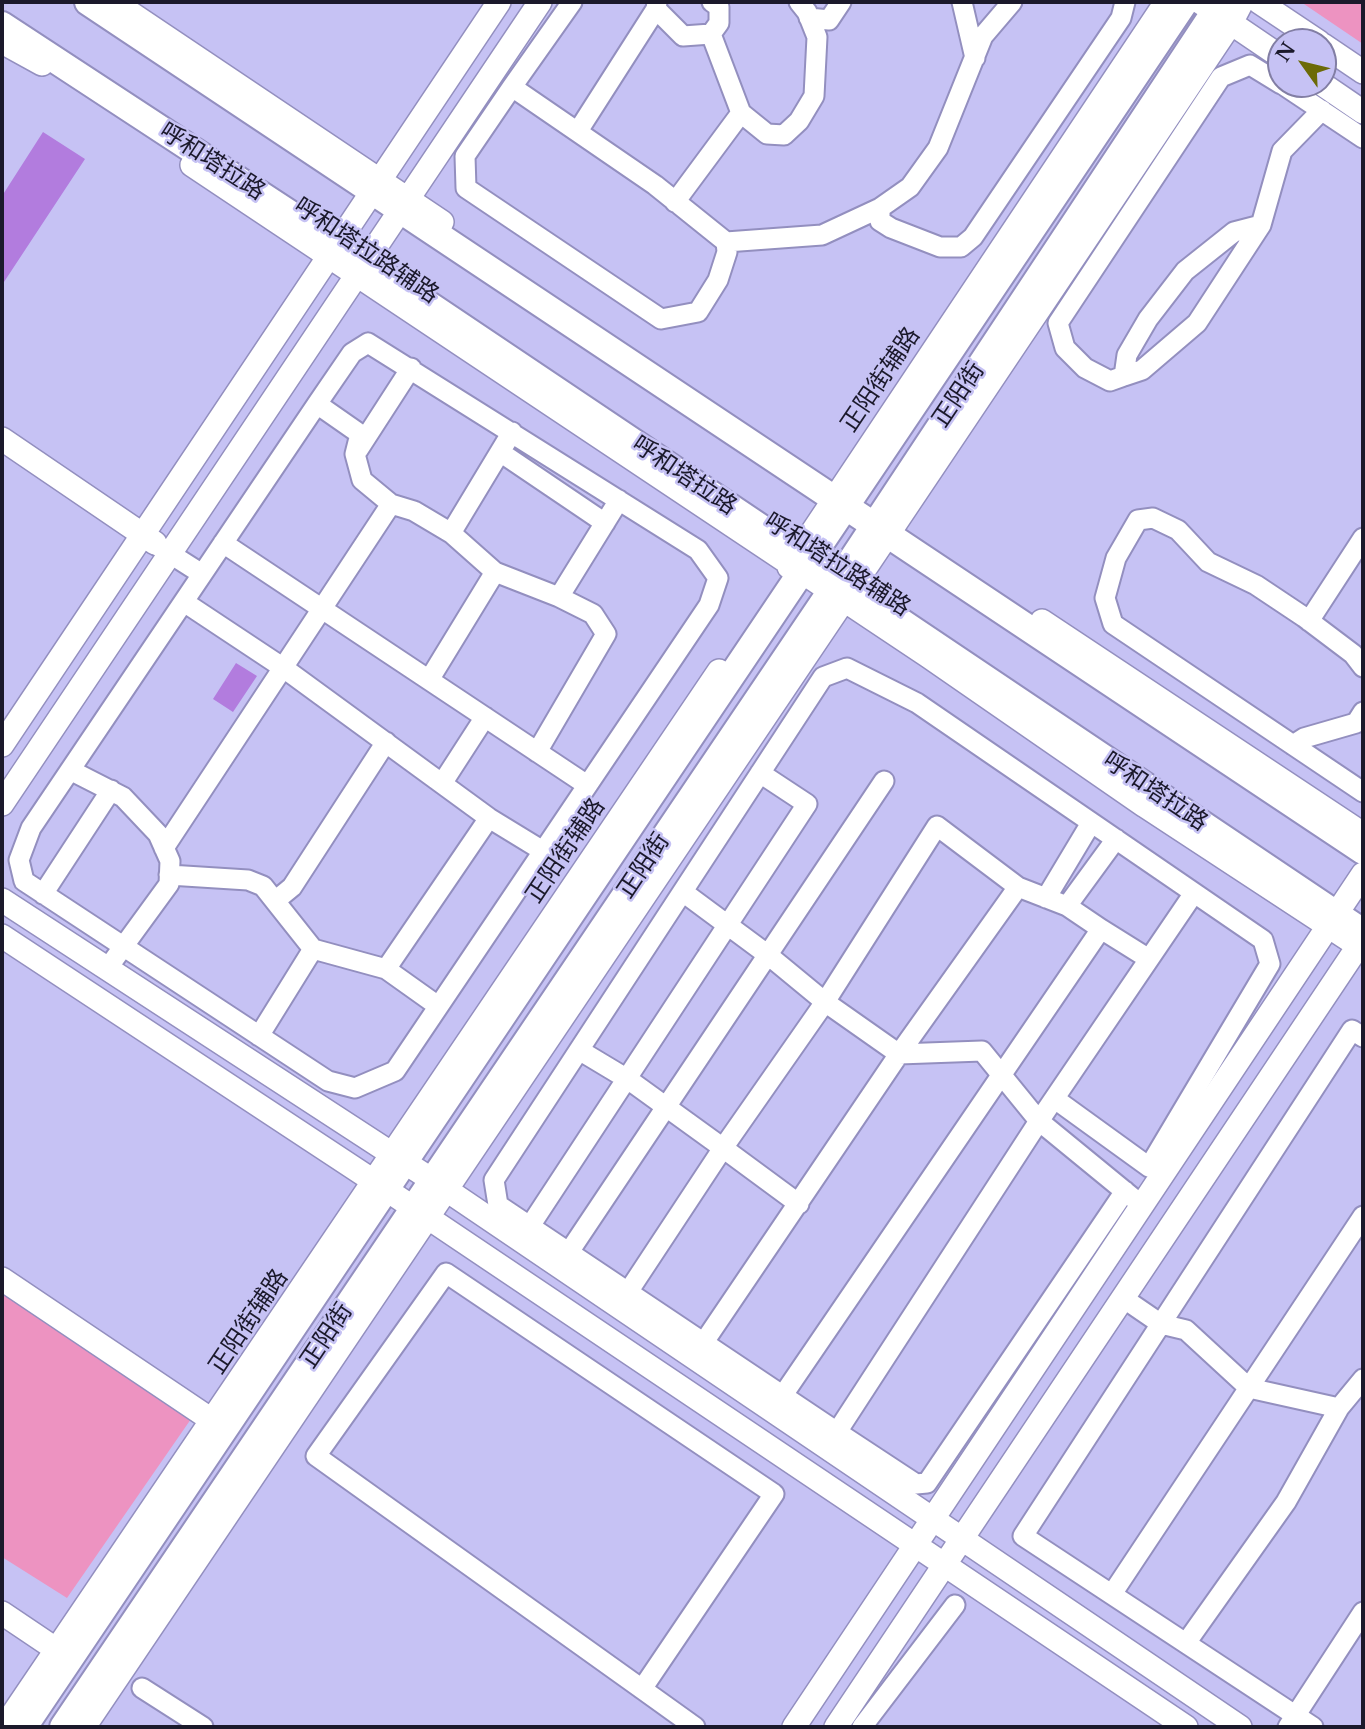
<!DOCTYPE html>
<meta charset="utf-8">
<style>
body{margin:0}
#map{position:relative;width:1365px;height:1729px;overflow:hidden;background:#c6c2f4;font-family:"Libre Baskerville",serif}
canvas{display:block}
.frame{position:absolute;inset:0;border:4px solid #1b192b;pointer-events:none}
.north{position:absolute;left:1267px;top:28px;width:70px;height:70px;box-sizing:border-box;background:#c6c2f4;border:2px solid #827ea4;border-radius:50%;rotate:304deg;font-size:19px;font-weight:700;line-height:28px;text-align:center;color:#1b192b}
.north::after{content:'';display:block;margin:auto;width:24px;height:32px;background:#6c6a07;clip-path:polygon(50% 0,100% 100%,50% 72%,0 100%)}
</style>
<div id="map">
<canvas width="1365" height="1729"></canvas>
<div class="frame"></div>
<div class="north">N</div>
</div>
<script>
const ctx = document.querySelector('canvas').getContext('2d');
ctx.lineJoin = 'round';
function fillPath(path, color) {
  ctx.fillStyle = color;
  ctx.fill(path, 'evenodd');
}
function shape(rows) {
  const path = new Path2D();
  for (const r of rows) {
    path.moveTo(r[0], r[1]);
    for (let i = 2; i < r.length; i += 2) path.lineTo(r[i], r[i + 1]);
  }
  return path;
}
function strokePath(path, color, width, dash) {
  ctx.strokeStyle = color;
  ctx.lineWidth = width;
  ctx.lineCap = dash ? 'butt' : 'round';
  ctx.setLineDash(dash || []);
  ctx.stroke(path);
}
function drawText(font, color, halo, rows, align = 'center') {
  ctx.font = font + ' "Libre Baskerville","Noto Sans SC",serif';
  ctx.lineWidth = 5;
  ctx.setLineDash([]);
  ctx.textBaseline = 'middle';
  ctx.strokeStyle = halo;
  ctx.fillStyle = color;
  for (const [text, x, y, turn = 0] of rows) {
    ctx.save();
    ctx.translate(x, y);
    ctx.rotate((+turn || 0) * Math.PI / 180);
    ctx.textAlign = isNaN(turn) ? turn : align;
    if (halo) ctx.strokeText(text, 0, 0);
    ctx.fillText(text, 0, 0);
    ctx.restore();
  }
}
fillPath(shape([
 [1301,2,1363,2,1363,44],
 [2,1293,191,1419,67,1598,2,1557]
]), '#ed93c1');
fillPath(shape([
 [43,132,85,159,2,285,2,196],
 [236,663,257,676,233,712,213,699]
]), '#b27cde');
const minor = shape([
 [962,2,975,58],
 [656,9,683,36,711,34,719,23,719,7,712,2],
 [809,18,829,20,841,2],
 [711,34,741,113,767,134,784,135,799,121,814,96,817,37,807,12,799,2],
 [1282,84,1363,138],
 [512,87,655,185,726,242,727,252,718,280,698,312,661,319,466,188,465,156,512,87,572,2],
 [578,131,656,9,657,2],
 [675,202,741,113],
 [880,208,880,221,891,228,940,247,961,247,973,237,1121,18,1125,2],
 [1261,225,1282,151,1322,110],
 [726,242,822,235,880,208,910,187,938,148,983,36,1012,2],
 [368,343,698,550,718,578,709,605,395,1071,355,1088,328,1081,24,881,19,860,31,828,317,404,352,353,368,343],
 [1124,376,1127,355,1148,319,1185,271,1234,232,1261,225,1197,323,1142,370,1124,376,1110,381,1085,368,1065,348,1058,323,1221,77,1250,65,1281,84],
 [358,450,411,368],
 [500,452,605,523],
 [391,504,414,511,451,533,512,432],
 [451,533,495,572,559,597,619,500],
 [223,543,587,785],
 [158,546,202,574],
 [184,602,285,669,489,818,543,851],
 [1309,621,1363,538],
 [1363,667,1353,654,1304,617,1256,585,1208,562,1178,530,1153,518,1138,520,1116,558,1105,598,1113,624,1363,792],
 [429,680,495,572],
 [1293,745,1304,738,1356,723,1363,712],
 [537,752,606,634,593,614,559,597],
 [70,770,123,797,158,834,170,861,169,884,107,969],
 [443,782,485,717],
 [164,848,391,504,362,480,355,454,360,434,317,404],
 [169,875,248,880,263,886,313,949,386,969,438,1006],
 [683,892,768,955,825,1002,899,1054,982,1051,1039,1121,1133,1198],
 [43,894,111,790],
 [1046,898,1091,823],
 [275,901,292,887,386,742],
 [1067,906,1116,839],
 [386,969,489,818],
 [259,1036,313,949],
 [579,1050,629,1080,723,1148,628,1292],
 [1125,1191,927,1483,916,1484,837,1432,1039,1121,1194,893],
 [799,1204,723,1148,825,1002,937,826,1018,887],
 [530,1226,807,804,760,773],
 [569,1252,884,781],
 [1123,1298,1161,1324,1186,1330,1249,1388,1339,1408],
 [704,1342,899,1054,1018,887,1067,906,1101,929],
 [783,1395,1101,929,1149,959],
 [837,1432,498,1205,494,1180,823,677,847,668,917,703,1263,940,1270,964,1149,1167,1055,1099],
 [1112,1594,1363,1216],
 [1186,1643,1286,1502,1339,1408,1363,1379],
 [142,1688,203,1727],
 [642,1689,774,1494,446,1273,316,1456,642,1689,695,1727],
 [862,1727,955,1605],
 [1288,1727,1363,1612],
 [1313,1727,1023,1536,1352,1030,1363,1037]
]);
const tertiary = shape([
 [114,2,442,222],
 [1200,2,1281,57],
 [1259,2,1319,42],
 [2,42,42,64],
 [1323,45,1363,72],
 [1322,84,1363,112],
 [192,165,928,656,1145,806,1363,949],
 [2,439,155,543],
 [789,567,1166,2],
 [1042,621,1363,834],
 [2,745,499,2],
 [2,804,540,2],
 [2,900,432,1180,1240,1727],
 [2,936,375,1182,1186,1727],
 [2,1279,225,1429],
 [2,1613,57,1650],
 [4,1727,719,671],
 [84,1727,852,588,1231,23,1242,2],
 [794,1727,1363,874],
 [836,1727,1363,939]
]);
const secondary = shape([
 [88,2,1363,851],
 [2,25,434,308,1363,932],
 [24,1727,1185,2],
 [63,1727,839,579,1221,2]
]);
strokePath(minor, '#938fbf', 23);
strokePath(tertiary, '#938fbf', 26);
strokePath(secondary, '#938fbf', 30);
strokePath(minor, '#fff', 19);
strokePath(tertiary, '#fff', 23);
strokePath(secondary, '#fff', 26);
drawText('24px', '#1b192b', '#c6c2f4', [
 ["呼和塔拉路",212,162,33],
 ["呼和塔拉路辅路",366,251,34],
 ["正阳街辅路",881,380,-56],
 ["正阳街",959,395,-56],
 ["呼和塔拉路",684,476,34],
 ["呼和塔拉路辅路",837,565,33],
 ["呼和塔拉路",1155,792,34],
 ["正阳街辅路",566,851,-56],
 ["正阳街",644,866,-56],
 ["正阳街辅路",249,1322,-56],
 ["正阳街",327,1336,-56]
]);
</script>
